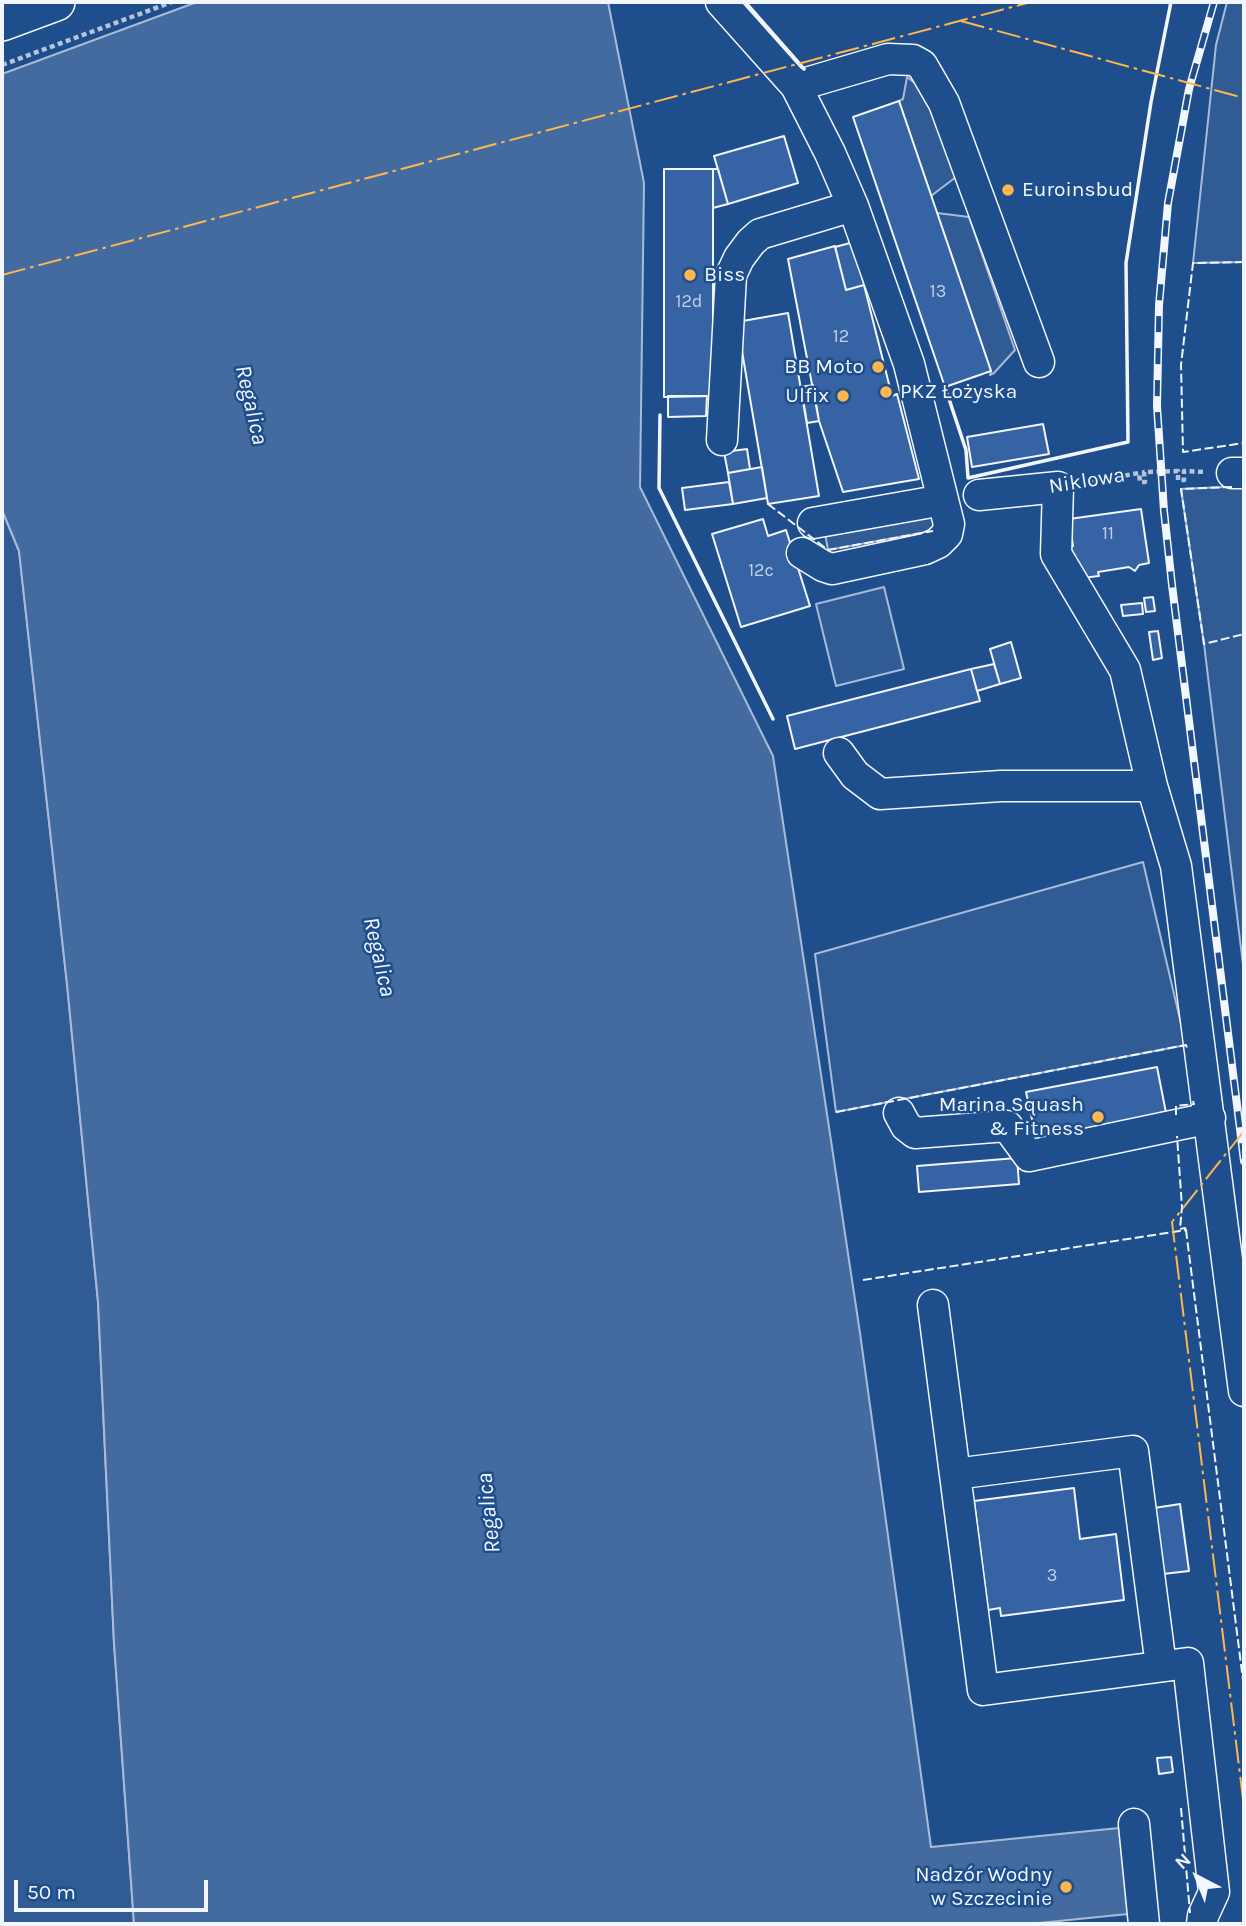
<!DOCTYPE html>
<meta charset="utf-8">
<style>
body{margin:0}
#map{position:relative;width:1246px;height:1926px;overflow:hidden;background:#1f4e8c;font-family:Karla,sans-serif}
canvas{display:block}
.frame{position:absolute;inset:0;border:4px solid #f2f6ff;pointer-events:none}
.north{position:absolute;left:1162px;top:1842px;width:70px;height:70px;-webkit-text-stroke:5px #1f4e8c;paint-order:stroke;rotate:318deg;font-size:19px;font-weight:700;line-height:28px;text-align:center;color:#f2f6ff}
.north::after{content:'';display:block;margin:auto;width:24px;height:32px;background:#f2f6ff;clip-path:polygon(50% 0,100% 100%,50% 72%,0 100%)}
.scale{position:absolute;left:14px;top:1880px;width:194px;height:32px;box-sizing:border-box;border:4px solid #f2f6ff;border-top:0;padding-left:9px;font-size:21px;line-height:24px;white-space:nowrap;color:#f2f6ff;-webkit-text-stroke:5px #1f4e8c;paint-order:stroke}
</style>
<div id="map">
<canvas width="1246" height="1926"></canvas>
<div class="frame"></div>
<div class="north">N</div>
<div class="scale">50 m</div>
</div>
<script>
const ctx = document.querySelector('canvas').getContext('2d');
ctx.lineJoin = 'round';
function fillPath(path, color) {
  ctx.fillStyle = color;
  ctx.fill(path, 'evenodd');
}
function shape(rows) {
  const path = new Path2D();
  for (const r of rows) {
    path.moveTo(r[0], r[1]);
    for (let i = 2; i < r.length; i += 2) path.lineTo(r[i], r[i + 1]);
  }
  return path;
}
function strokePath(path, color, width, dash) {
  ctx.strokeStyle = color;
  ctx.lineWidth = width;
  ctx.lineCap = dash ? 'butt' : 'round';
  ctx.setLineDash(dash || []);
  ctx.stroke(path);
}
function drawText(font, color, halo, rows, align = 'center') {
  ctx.font = font + ' Karla,sans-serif';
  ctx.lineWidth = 5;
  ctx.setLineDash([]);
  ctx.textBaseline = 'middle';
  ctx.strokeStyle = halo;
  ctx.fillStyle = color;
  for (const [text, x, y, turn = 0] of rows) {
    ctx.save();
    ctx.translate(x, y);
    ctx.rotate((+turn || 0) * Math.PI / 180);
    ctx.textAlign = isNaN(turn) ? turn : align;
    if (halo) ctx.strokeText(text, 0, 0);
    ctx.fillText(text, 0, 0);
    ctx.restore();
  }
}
const built = shape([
 [1227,2,1244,2,1244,262,1193,263,1216,45,1227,2],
 [907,77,924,90,956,177,931,196,899,101,903,99,907,77],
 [937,213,969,217,1015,350,994,373,990,375,991,371,937,213],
 [1244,486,1244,973,1204,644,1181,489,1244,486],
 [933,508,937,530,828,550,824,528,933,508],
 [2,510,19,551,67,984,98,1302,114,1643,134,1924,2,1924,2,510],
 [884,587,904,669,836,686,816,604,884,587],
 [1143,862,1186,1045,836,1112,815,954,1143,862]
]);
fillPath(built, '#305b95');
strokePath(built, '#a8bbd7', 2);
const water = shape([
 [2,2,608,2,644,183,640,487,773,756,860,1333,931,1847,1119,1828,1128,1914,1029,1924,134,1924,114,1643,98,1302,67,984,19,551,2,510,2,2]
]);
fillPath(water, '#446ba0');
strokePath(water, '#a8bbd7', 2);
const pier = shape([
 [2,2,197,2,2,74,2,2]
]);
fillPath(pier, '#1f4e8c');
strokePath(pier, '#a8bbd7', 2);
const building = shape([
 [899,101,991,371,945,387,853,117,899,101],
 [784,136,798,183,728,204,714,156,784,136],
 [664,169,713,169,713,396,664,397,664,169],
 [713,169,718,169,728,204,713,208,713,169],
 [854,242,864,285,846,290,835,247,854,242],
 [835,246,846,290,864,285,892,396,897,394,919,479,843,492,819,421,788,259,835,246],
 [788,313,819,496,768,504,737,322,788,313],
 [813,385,819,421,807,423,801,387,813,385],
 [668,396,707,396,706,416,668,417,668,396],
 [1043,424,1049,454,972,467,967,437,1043,424],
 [747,449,750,469,728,473,724,452,747,449],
 [762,467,767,498,733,504,728,473,762,467],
 [729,482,733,504,685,510,682,488,729,482],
 [1141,509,1149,563,1139,565,1135,571,1129,567,1098,572,1099,576,1073,579,1068,547,1073,546,1069,519,1141,509],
 [763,519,768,536,786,530,810,606,741,627,712,534,763,519],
 [1153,597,1155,611,1146,612,1144,598,1153,597],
 [1142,603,1143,614,1123,616,1121,605,1142,603],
 [1158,631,1162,658,1153,660,1149,632,1158,631],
 [1011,642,1021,678,1000,684,990,649,1011,642],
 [994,664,1000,684,977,691,971,669,994,664],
 [971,669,980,701,795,749,787,716,971,669],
 [1157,1067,1168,1123,1038,1146,1026,1092,1157,1067],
 [1017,1158,1019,1184,919,1192,917,1166,1017,1158],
 [1074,1488,1080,1539,1116,1534,1124,1600,1001,1616,1000,1608,988,1610,974,1501,1074,1488],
 [1180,1504,1189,1571,1163,1574,1154,1508,1180,1504],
 [1171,1757,1173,1772,1159,1774,1157,1758,1171,1757]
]);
fillPath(building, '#3563a3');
strokePath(building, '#f2f6ff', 2);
const minor = shape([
 [721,2,796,86,830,153,853,206,909,364,943,500,813,523],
 [796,86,888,59,913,60,922,65,944,103,1039,362],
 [722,440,731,275,739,258,751,242,760,234,853,206],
 [1232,473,1244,473],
 [979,495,1058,487,1056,554,1125,670,1152,786,1176,866,1244,1391],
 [802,553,823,566,832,569,925,549,938,543,947,534,949,524,943,500],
 [839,753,855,775,880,794,1001,786,1152,786],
 [899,1113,906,1126,915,1133,1007,1126,1029,1156,1210,1118],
 [933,1305,983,1690,1188,1663,1214,1892,1203,1916,1202,1924],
 [955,1474,1133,1451,1161,1666],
 [1134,1824,1144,1924]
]);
const major = shape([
 [2,22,56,2]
]);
strokePath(minor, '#f2f6ff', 33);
strokePath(major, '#f2f6ff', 40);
strokePath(shape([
 [2,65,172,2],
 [1083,483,1139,473,1140,482,1145,482,1144,472,1178,471,1178,480,1184,480,1184,471,1206,472]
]), '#b3c4dc', 4.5, [5, 3.5]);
strokePath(minor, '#1f4e8c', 30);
strokePath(major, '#1f4e8c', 37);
const rail = shape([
 [1214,2,1189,89,1168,203,1159,305,1157,406,1164,511,1172,585,1244,1161]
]);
strokePath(rail, '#f2f6ff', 8);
strokePath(rail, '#1f4e8c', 5, [16]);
strokePath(shape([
 [1244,262,1193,263,1181,365,1183,452,1244,443],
 [1232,487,1181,489,1204,644,1244,634],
 [768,504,828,550,933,531],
 [836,1112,1186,1045,1187,1048],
 [1176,1115,1176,1106,1194,1104,1193,1101],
 [1186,1230,1244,1688],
 [863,1280,1186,1230,1185,1228,1180,1229,1182,1207,1177,1136],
 [1181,1808,1190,1913]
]), '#f2f6ff', 2, [9, 3.5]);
strokePath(shape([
 [745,2,804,69],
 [945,387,966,450,968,478,1128,442,1126,263,1151,102,1171,2],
 [660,415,659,488,773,719]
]), '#f2f6ff', 3.5);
strokePath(shape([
 [961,21,1244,98],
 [2,275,1031,2],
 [1244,1131,1172,1222,1244,1807]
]), '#ffb74d', 2, [24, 5, 3.5, 5]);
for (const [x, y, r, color] of [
 [1008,190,7,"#ffb74d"],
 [690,275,7,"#ffb74d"],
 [878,367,7,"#ffb74d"],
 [886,392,7,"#ffb74d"],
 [843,396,7,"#ffb74d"],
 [1098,1117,7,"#ffb74d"],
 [1066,1887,7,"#ffb74d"]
]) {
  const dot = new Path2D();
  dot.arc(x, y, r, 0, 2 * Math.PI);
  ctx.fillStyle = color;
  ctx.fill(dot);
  strokePath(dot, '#1f4e8c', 2.5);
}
drawText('18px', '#c3d1e8', null, [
 ["13",938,292],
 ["12d",689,302],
 ["12",841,337],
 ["11",1108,534],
 ["12c",761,571],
 ["3",1052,1576]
]);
drawText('21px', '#f2f6ff', '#1f4e8c', [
 ["Euroinsbud",1022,190,"left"],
 ["Biss",704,275,"left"],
 ["BB Moto",864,367],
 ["PKZ Łożyska",900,392,"left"],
 ["Ulfix",829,396],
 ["Marina Squash",1084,1105],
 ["& Fitness",1084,1129],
 ["Nadzór Wodny",1052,1875],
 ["w Szczecinie",1052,1899]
], 'right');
drawText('21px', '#f2f6ff', '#1f4e8c', [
 ["Niklowa",1087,481,-9]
]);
drawText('italic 23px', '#f2f6ff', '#1f4e8c', [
 ["Regalica",251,405,77],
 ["Regalica",379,957,77],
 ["Regalica",489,1513,-96]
]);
</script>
